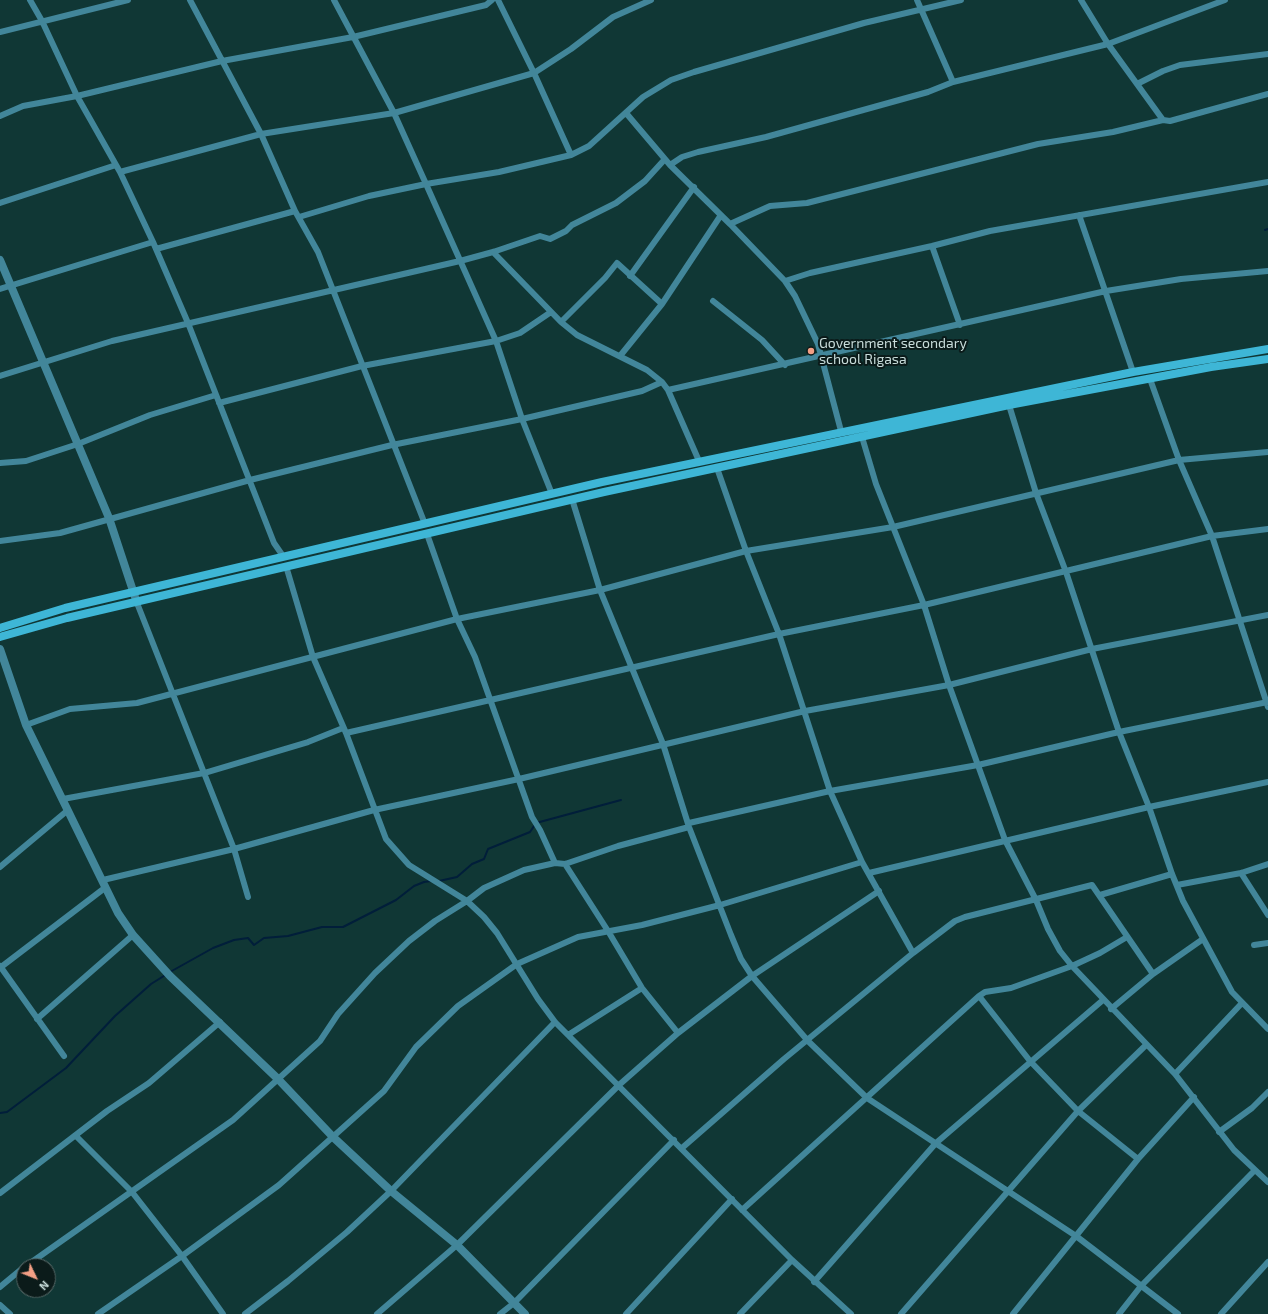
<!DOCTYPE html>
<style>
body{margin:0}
#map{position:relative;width:1268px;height:1314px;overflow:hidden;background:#103735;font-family:"Exo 2",sans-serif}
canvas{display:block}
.north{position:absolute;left:16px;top:1258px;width:40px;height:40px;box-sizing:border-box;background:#0b1b1a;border:1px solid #576867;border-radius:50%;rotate:133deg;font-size:11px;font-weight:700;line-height:16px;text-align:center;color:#c8dcda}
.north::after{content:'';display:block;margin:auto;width:14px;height:18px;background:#f39f85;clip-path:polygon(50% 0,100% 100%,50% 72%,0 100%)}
</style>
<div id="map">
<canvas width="1268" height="1314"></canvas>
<div class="north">N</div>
</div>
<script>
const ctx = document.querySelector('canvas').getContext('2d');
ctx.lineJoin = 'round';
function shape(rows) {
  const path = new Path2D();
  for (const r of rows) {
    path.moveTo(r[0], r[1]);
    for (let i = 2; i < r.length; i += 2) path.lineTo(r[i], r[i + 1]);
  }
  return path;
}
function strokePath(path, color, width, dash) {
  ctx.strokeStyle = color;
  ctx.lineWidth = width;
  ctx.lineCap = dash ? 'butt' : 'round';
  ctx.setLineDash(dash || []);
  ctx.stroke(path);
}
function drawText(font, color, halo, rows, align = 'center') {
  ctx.font = font + ' "Exo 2",sans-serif';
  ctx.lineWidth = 4;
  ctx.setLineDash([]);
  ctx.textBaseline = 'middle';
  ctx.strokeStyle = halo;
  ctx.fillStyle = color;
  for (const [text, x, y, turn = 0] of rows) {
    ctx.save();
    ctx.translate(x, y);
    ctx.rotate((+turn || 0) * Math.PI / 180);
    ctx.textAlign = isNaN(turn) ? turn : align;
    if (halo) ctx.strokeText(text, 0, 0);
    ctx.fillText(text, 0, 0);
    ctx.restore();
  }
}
strokePath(shape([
 [1265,230,1268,229],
 [439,881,457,877,472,864,484,859,488,849,530,832,536,823,621,800],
 [170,972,213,948,234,940,248,938,254,945,264,938,288,936,322,927,343,927,396,900,414,886,424,882,431,881],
 [0,1113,7,1112,66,1068,115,1016,151,984,167,974]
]), '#011e3a', 2);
strokePath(shape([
 [30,0,42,21,77,96,120,172,153,242,188,323,274,543,283,556],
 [190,0,261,134,295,211,318,252,425,524],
 [334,0,394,113,426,184,496,341,522,419,552,494],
 [498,0,534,73,571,155],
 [917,0,953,82],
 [1081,0,1108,44,1163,120,1170,121,1268,94],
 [0,32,128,0],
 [1137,84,1163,71,1180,65,1268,54],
 [626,113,670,165,730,224,785,281,795,296,818,344,841,431],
 [0,116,23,106,77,96,222,61,353,37,486,5,492,0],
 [670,165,682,157,698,152,766,137,928,92,953,82,1108,44,1225,0],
 [120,172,261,134,394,113,534,73,571,49,613,17,651,0],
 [0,203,116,165],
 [1079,215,1133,372],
 [299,217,369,196,426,184,499,172,571,155,589,146,643,97,671,80,694,72,864,23,961,0],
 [730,224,770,206,807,203,1038,144,1113,132,1163,120],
 [932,246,960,325],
 [156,249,295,211],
 [493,252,561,322,577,335,647,370,662,382,668,390,699,461],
 [630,276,694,187],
 [785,281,810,273,932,246,990,231,1268,182],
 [0,289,153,242],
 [713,301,762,340,785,365],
 [561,322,605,278,617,263,662,304],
 [620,356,662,304,721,215],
 [0,376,112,341,460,261,493,252,540,236,550,239,566,231,572,225,616,203,645,181,665,159],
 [1150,379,1179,460,1212,536,1268,707],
 [668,390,1106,291,1181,279,1268,271],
 [219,403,362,366,496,341,520,333,551,312],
 [1009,405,1036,493,1066,572,1119,732,1149,807,1172,874,1183,901,1232,992,1268,1029],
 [862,437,876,484,924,605,949,685,1005,840,1036,900,1048,929,1060,951,1072,966,1175,1074,1234,1150,1268,1182],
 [0,463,26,461,78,444,150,415,216,395],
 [717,468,746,551,779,634,830,791,862,862,913,953],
 [572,499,600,590,663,744,689,827,731,935,741,959,752,976,808,1041,867,1098,1076,1236,1178,1314],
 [427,534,457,619,475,657,532,817,540,830,555,863],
 [0,541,60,533,250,480,392,445,522,419,642,391,662,382],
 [286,566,313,657,346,733,386,839,409,865,467,901,484,917,497,933,538,999,555,1022,792,1260,851,1314],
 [137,603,234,849,248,897],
 [26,725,70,709,137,703,457,619,600,590,746,551,893,527,1179,460,1268,452],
 [346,733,779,634,924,605,1212,536,1268,529],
 [63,799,204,773,308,742,343,728],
 [689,823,830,791,978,765,1119,732,1268,702],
 [565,864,608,931,642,988,678,1033],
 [0,867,68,810],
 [869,873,1149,807,1268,782],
 [1241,873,1268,915],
 [103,880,234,849,374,810,519,779,805,711,949,685,1092,649,1268,615],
 [1177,885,1241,873,1268,864],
 [1100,895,1172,874],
 [1254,945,1268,943],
 [0,966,64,1056],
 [1,967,106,887],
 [979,996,1030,1061,1078,1111,1138,1159],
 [1111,1009,1153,974,1203,939],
 [37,1019,133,935],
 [568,1035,642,988],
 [1175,1074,1242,1003],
 [1219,1132,1252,1108,1268,1092],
 [76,1136,132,1192,182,1256,223,1314],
 [682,1148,784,1059,913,953,955,921,965,917,1092,885,1153,974],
 [0,1193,107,1111,149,1083,220,1022],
 [742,1210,979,996,985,992,1011,988,1072,966,1100,953,1127,937],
 [26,1266,233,1120,320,1041,338,1014,375,973,409,941,435,921,467,901,484,888,524,870,555,863,565,864,618,846,689,827],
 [814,1282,936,1143,1103,1000],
 [0,1287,24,1267],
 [0,1305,10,1314],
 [98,1314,182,1256,279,1185,384,1091,416,1047,458,1006,517,964,578,937,642,925,720,905,862,862],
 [245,1314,288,1281,347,1232,391,1191,555,1022],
 [377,1314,457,1245,619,1085,678,1033,752,976,879,891],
 [500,1314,514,1303,674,1140],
 [626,1314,732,1199],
 [740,1314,792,1260],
 [901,1314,1078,1111,1146,1045],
 [1013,1314,1138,1159,1194,1097],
 [1119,1314,1141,1286,1255,1170],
 [1221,1314,1268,1262]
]), '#42869a', 6);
strokePath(shape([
 [0,260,109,518,137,603],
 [0,649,26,725,118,913,133,935,170,976,278,1079,333,1137,391,1191,457,1245,525,1314]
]), '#42869a', 8);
strokePath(shape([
 [0,628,65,608,602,482,1133,372,1268,349],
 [0,637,67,618,604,492,1009,405,1211,367,1268,359]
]), '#3eb6d6', 8);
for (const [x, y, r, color] of [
 [811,351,4,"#f39f85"]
]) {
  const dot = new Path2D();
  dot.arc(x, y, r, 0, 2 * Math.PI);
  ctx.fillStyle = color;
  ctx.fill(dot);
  strokePath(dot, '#0b1b1a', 1.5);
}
drawText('14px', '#c8dcda', '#0b1b1a', [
 ["Government secondary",819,343],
 ["school Rigasa",819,359]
], 'left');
</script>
